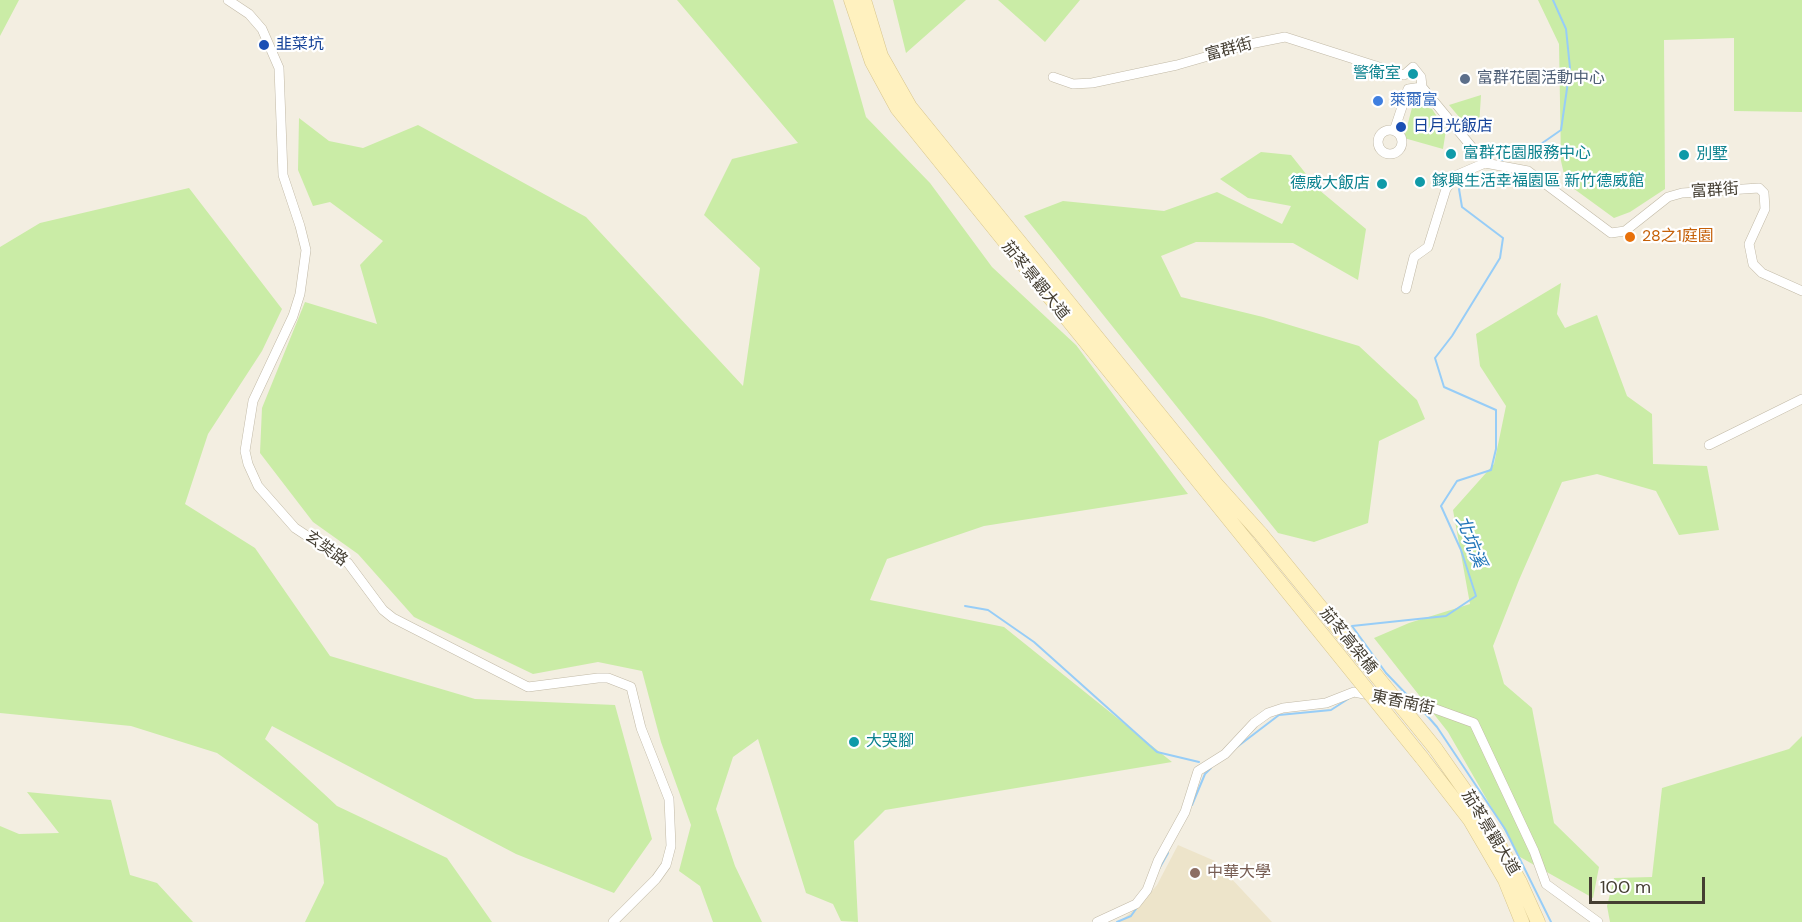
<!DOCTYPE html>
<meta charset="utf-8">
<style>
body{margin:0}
#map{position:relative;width:1802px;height:922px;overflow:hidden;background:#f3eee1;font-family:"DM Sans",sans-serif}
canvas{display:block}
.scale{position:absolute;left:1589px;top:877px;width:116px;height:27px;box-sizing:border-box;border:3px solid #443e32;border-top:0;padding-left:8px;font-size:18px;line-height:21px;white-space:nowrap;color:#443e32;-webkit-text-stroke:4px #fff;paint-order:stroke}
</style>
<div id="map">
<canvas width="1802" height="922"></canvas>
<div class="scale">100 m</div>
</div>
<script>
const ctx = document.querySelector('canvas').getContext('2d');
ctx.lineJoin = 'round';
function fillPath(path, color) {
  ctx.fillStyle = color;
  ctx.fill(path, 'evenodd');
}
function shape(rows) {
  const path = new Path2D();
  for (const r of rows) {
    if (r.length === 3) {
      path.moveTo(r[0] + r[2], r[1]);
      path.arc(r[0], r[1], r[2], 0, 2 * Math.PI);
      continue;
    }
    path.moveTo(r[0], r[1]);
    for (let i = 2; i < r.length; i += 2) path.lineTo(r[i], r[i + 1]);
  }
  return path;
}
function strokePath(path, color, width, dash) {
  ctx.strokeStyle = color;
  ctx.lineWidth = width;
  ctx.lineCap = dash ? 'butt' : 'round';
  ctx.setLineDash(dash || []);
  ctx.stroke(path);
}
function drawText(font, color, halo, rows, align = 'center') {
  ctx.font = font + ' "DM Sans","Noto Sans TC",sans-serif';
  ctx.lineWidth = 4.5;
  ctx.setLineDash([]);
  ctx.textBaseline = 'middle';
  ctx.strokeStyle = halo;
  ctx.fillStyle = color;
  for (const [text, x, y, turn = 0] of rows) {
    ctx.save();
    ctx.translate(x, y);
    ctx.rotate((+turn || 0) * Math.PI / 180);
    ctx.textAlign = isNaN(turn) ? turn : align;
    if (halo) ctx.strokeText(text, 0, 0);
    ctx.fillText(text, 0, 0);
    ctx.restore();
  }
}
fillPath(shape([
 [1178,845,1215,861,1272,922,1119,922,1139,906,1157,885]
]), '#ede4ca');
fillPath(shape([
 [0,0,19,0,0,36],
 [677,0,833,0,866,117,930,183,992,267,1076,345,1188,494,984,526,887,559,870,600,1004,627,1172,762,885,810,854,841,858,922,841,921,833,904,806,893,758,739,733,757,716,809,735,866,762,922,713,922,700,886,679,871,691,825,661,742,642,671,598,662,533,674,414,617,358,554,313,522,260,453,262,408,305,302,377,324,360,265,383,241,330,202,313,206,298,170,299,118,329,141,363,148,418,125,586,217,743,386,760,268,704,215,732,159,798,143],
 [893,0,966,0,906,53],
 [998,0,1080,0,1045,42],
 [1538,0,1802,0,1802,112,1734,111,1734,38,1664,40,1665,189,1630,212,1614,218,1566,183,1561,161,1559,44],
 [1481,95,1479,126,1471,131,1449,105],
 [1413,104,1432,109,1446,130,1443,149,1404,138],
 [1261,152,1291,155,1318,189,1366,229,1358,280,1293,243,1196,242,1161,256,1181,297,1263,317,1359,346,1417,400,1425,419,1379,441,1368,523,1314,542,1278,533,1024,216,1063,201,1164,211,1217,192,1282,224,1291,206,1248,198,1220,179],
 [189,188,282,309,262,351,208,434,185,504,255,548,330,656,475,699,615,705,652,839,614,893,516,854,272,726,265,739,337,806,447,858,492,922,305,922,324,883,318,824,217,753,131,726,0,713,0,247,40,223],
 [1561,283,1557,314,1565,328,1597,315,1627,396,1652,414,1653,464,1707,466,1719,530,1679,535,1656,491,1597,474,1562,482,1519,580,1493,646,1504,684,1532,708,1554,823,1599,867,1593,898,1520,857,1448,732,1374,638,1409,623,1470,604,1453,510,1494,464,1506,406,1480,366,1476,334],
 [1802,736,1802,922,1610,922,1607,906,1614,878,1652,877,1662,788,1789,749],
 [27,792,111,800,130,875,157,883,193,922,0,922,0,826,19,834,59,833]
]), '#caeca6');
strokePath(shape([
 [1499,162,1538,146,1561,130,1570,68,1566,29,1553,0],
 [965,606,988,610,1034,642,1157,752,1199,762],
 [1410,698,1386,673,1352,626,1446,616,1476,596,1461,550,1441,506,1457,481,1491,470,1496,449,1496,410,1444,387,1435,358,1452,336,1500,258,1503,238,1462,207,1459,189,1481,176],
 [1423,711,1437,727,1505,829,1551,922],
 [1237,747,1279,715,1331,710,1348,699],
 [1192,805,1205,774,1211,768],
 [1159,869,1168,853],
 [1117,922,1131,916,1136,909]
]), '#97cdf7', 2);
const street = shape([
 [228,0,249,14,262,29,279,68,283,175,300,226,306,250,300,294,293,316,253,401,245,451,248,464,258,486,295,528,348,563,383,610,393,618,528,687,598,678,608,678,631,687,641,728,669,799,671,846,666,865,656,879,613,922],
 [1053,77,1073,84,1092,83,1177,65,1250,44,1285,37,1404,75,1413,67,1421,77,1422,87],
 [1390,142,12],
 [1394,131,1408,89,1422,87,1485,163,1528,171,1611,233,1625,231,1668,197,1682,193,1759,188,1764,193,1765,209,1749,244,1753,264,1762,273,1802,291],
 [1406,289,1414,257,1428,247,1446,189,1457,175,1485,163],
 [1709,445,1802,399],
 [1097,922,1136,904,1147,890,1158,861,1185,812,1198,771,1225,754,1254,723,1268,713,1283,708,1326,703,1354,692,1430,707,1474,723,1534,851,1546,884,1598,922]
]);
const secondary = shape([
 [851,0,872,62,897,108,1249,544],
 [864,0,881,56,910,107,1216,484,1261,534],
 [1435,748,1480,812,1520,882,1538,922],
 [1422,758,1470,820,1505,880,1522,922]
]);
strokePath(street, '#c1b9a6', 10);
strokePath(secondary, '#d7c58c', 15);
strokePath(street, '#fff', 9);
strokePath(secondary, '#fff1bf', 14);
const secondaryBridge = shape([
 [1261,534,1435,748],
 [1249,544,1422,758]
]);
strokePath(secondaryBridge, '#d7c58c', 15, []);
strokePath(secondaryBridge, '#fff1bf', 14);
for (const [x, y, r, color] of [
 [264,45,6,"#1a4fb4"],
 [1413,74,6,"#0f9aa8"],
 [1465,79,6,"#5c6f8a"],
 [1378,101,6,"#3f7fe0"],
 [1401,127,6,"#1a4fb4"],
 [1451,154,6,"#0f9aa8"],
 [1684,155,6,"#0f9aa8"],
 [1420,182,6,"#0f9aa8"],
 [1382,184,6,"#0f9aa8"],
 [1630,237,6,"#e8710a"],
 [854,742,6,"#0f9aa8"],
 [1195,873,6,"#8d6e63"]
]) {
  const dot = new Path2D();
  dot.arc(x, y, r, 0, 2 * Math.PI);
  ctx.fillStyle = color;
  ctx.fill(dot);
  strokePath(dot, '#fff', 2);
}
drawText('16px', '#164399', '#fff', [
 ["韭菜坑",276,45],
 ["日月光飯店",1413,127]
], 'left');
drawText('16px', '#443e32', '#fff', [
 ["富群街",1229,50,-15],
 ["富群街",1715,191,-4],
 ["茄苳景觀大道",1035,281,51],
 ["玄奘路",326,549,36],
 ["茄苳高架橋",1348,641,51],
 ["東香南街",1403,703,12],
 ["茄苳景觀大道",1490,833,59]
]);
drawText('16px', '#0d838f', '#fff', [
 ["警衛室",1401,74,"right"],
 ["富群花園服務中心",1463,154],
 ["別墅",1696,155],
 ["鎵興生活幸福園區 新竹德威館",1432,182],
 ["德威大飯店",1370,184,"right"],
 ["大哭腳",866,742]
], 'left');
drawText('16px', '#4e5e75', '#fff', [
 ["富群花園活動中心",1477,79]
], 'left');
drawText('16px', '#366cbe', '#fff', [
 ["萊爾富",1390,101]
], 'left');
drawText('16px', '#c56008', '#fff', [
 ["28之1庭園",1642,237]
], 'left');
drawText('16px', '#785e54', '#fff', [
 ["中華大學",1207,873]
], 'left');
drawText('italic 18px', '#2276b9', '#fff', [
 ["北坑溪",1470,542,69]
]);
</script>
